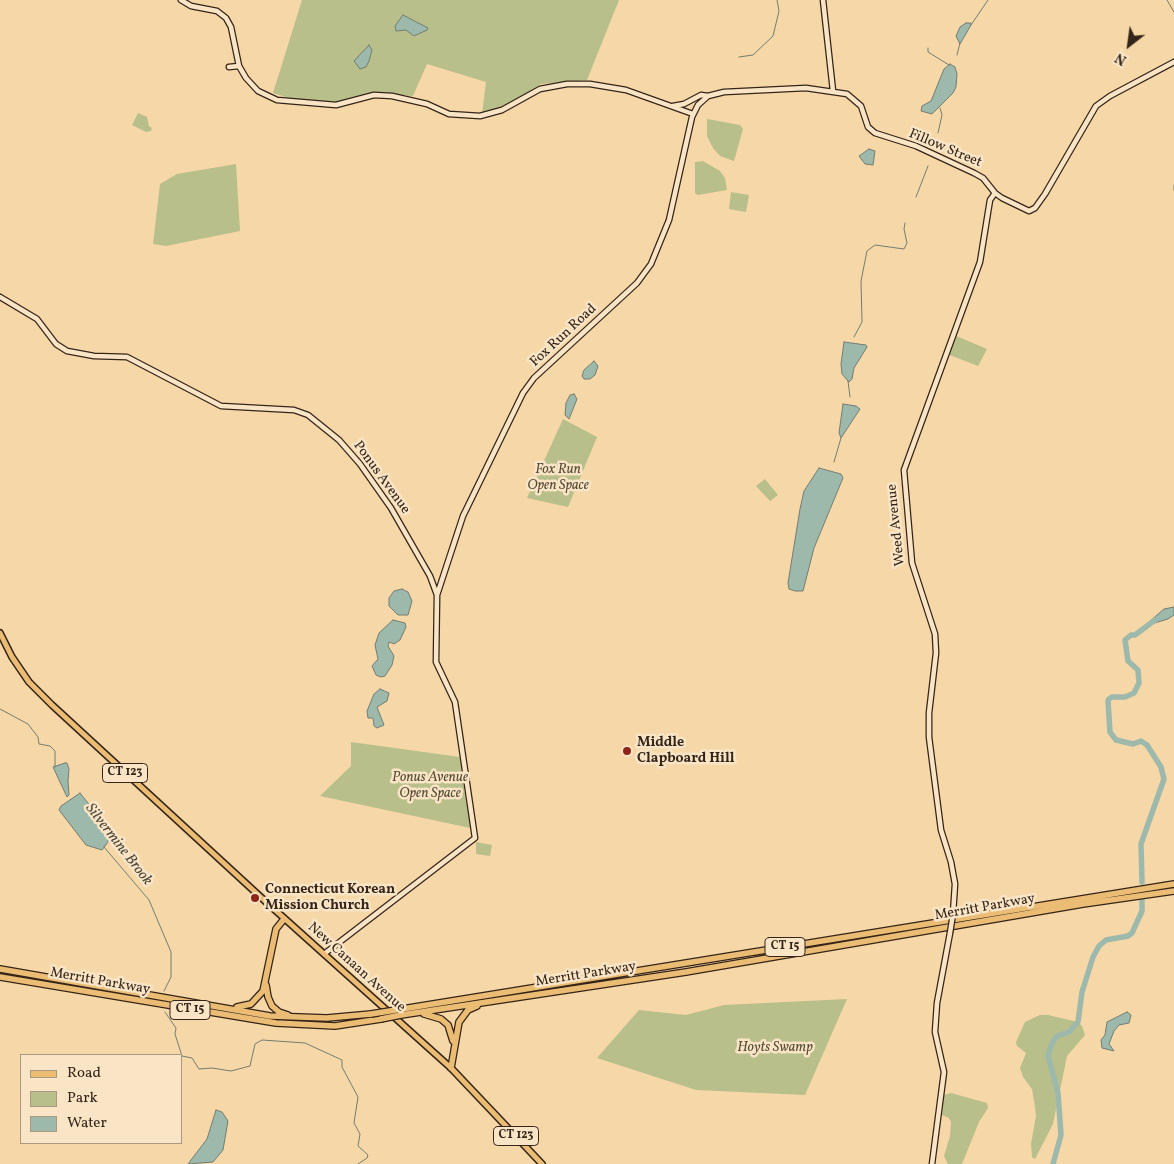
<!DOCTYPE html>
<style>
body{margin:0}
#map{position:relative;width:1174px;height:1164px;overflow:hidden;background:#f6d7a8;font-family:Vollkorn,serif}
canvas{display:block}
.legend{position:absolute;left:20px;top:1054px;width:162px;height:90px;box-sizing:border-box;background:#f9e5c6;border:1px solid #ab9880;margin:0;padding:6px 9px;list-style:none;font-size:15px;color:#352418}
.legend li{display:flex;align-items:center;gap:10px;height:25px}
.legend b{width:25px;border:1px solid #ab9880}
.north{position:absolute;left:1104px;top:20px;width:50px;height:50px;-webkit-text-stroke:4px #f9e5c6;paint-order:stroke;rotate:210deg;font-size:14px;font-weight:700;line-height:20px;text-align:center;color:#352418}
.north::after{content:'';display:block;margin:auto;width:18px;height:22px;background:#352418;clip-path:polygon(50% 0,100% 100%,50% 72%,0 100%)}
</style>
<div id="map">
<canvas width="1174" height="1164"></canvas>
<ul class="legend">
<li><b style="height:6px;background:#ebbc74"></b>Road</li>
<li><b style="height:14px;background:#b9bf8a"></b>Park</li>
<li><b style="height:14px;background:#9db9ac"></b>Water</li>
</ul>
<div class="north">N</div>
</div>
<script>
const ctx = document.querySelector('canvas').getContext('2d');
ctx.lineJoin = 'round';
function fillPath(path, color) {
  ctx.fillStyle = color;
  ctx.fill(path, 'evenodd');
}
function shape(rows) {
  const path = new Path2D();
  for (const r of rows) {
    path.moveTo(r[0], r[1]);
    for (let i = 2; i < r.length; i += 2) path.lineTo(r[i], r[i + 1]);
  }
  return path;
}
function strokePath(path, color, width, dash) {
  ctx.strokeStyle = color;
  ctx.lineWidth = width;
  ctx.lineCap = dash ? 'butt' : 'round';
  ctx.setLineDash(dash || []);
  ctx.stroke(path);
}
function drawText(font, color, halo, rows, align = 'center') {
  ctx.font = font + ' Vollkorn,serif';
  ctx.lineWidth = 5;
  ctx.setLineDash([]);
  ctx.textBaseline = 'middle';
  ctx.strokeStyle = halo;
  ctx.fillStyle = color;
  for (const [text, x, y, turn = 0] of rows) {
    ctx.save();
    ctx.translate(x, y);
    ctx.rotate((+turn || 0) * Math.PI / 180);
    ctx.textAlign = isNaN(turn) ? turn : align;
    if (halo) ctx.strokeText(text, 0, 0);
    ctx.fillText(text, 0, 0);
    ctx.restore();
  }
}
fillPath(shape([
 [302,0,619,0,587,80,541,84,509,104,482,114,486,82,427,64,413,96,377,93,333,103,289,98,273,93],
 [138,113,147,117,149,126,152,128,151,131,146,132,132,125],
 [707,119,740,125,743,129,734,161,720,156,713,148,707,136],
 [703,161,720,171,725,178,727,190,698,195,695,193,695,162],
 [236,164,240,231,166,246,153,244,160,184,177,174],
 [731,192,749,195,746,212,729,209],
 [954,335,987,349,978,366,947,354],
 [563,419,597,437,568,507,527,498],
 [765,479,778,495,770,501,756,486],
 [351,742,460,757,466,802,475,829,320,796,351,766],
 [476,842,492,845,490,856,476,854],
 [847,999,805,1095,696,1090,597,1058,639,1010,686,1015,724,1005],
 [1040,1015,1048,1015,1078,1022,1082,1026,1085,1035,1067,1056,1053,1124,1035,1159,1032,1157,1031,1144,1036,1116,1035,1107,1032,1089,1023,1077,1020,1068,1026,1053,1017,1046,1016,1042,1025,1022],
 [951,1093,987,1103,988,1108,979,1122,962,1164,948,1164,944,1156,950,1136,951,1122,949,1118,942,1115,944,1095]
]), '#b9bf8a');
const water = shape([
 [403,15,428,28,427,30,414,36,406,30,396,31,395,26,403,15],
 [966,23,971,23,971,25,960,44,956,36,960,27,966,23],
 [369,45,372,50,369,61,366,67,360,69,354,61,369,45],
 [950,64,955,67,957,74,956,87,953,93,932,114,921,111,922,106,931,101,944,69,950,64],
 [869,149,875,151,873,165,865,164,859,156,869,149],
 [844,342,866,345,867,347,854,368,852,379,849,382,842,374,841,364,844,342],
 [594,361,598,366,595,375,590,379,584,379,582,376,584,370,594,361],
 [574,394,577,399,569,419,565,415,566,403,570,395,574,394],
 [843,404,856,406,860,409,841,438,839,433,843,404],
 [819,468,841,474,843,478,814,548,803,591,795,591,789,589,788,583,800,509,804,491,819,468],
 [402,589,408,592,412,601,408,615,398,615,389,606,389,598,394,591,402,589],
 [1174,607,1174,615,1168,619,1151,624,1149,622,1164,609,1174,607],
 [393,620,405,623,406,627,400,640,394,644,389,642,388,646,394,656,392,665,385,676,381,677,376,675,372,666,378,659,375,645,379,633,393,620],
 [380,689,389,693,387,701,377,707,384,725,377,728,374,726,373,718,368,718,367,711,374,694,380,689],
 [65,763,67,763,69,769,68,781,69,795,67,797,53,767,65,763],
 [80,793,108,828,108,842,102,850,86,845,59,810,61,806,80,793],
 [1127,1012,1131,1015,1129,1023,1119,1025,1114,1031,1109,1044,1114,1051,1102,1048,1101,1040,1105,1035,1107,1022,1127,1012],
 [216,1110,222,1112,228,1121,223,1150,213,1162,188,1164,207,1139,216,1110]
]);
fillPath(water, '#9db9ac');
strokePath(water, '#737d71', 1);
strokePath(shape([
 [1167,0,1174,12],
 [971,25,988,0],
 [928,48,928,52,949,65],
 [957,55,960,43],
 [739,57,753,55,773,36,779,11,777,0],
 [938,133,942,115,940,108],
 [1174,185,1174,190],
 [916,197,928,166],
 [854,337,862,322,861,281,867,251,875,245,904,249,907,243,904,229,905,223],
 [848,381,850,397],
 [834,462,841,438],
 [0,709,28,724,38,737,39,744,50,746,55,751,55,767],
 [104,847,149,900,171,952,171,977,164,991],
 [165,1012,176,1028,175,1034,182,1056,192,1058,199,1069,212,1068,231,1071,250,1066,255,1044,262,1040,305,1043,342,1060,342,1067,358,1097,354,1123,360,1134,358,1146,368,1155,367,1158,358,1164]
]), '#737d71', 1);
strokePath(shape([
 [1109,699,1112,697,1125,697,1134,693,1139,683,1138,670,1128,661,1125,640,1131,635,1135,635,1155,620],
 [1108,701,1110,732,1116,740,1133,744,1141,741,1147,745,1161,767,1164,779,1141,844,1142,882],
 [1053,1164,1061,1135,1058,1093,1048,1056,1052,1043,1057,1036,1069,1032,1078,1022,1082,992,1093,957,1099,946,1106,940,1128,936,1132,933,1142,911,1142,901]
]), '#9db9ac', 5.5);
const secondary = shape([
 [181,0,191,6,217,11,226,18,231,27,239,66,246,78,258,91,277,100,336,105,374,95,392,96,427,104,449,114,480,116,502,110,540,89,567,84,590,84,626,90,693,114],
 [823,0,833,91],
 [229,67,239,66],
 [673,106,684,104,701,95,708,96],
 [0,297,37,319,56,344,67,351,94,356,127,357,221,406,294,410,308,415,339,440,360,464,391,508,430,576,437,595,436,662,455,702,475,838,324,954],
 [437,595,463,516,523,393,534,378,637,283,651,264,669,220,692,117,698,105,708,96,724,92,806,88,847,94,861,106,868,127,875,133,916,146,974,173,983,178,995,193,1002,198,1029,211,1035,208,1045,194,1096,106,1110,96,1174,62],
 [953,914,955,884,951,862,941,830,929,737,929,713,936,653,935,634,912,563,904,470,980,262,990,200,995,193],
 [932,1164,944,1072,935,1032,937,1003,950,933]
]);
const primary = shape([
 [0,633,12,657,29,682,52,705,265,901,451,1068,542,1164]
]);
const highway = shape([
 [0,969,270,1016,327,1018,371,1014],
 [0,977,276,1023,335,1026,381,1019],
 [266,985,268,997,272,1006,279,1012,288,1015],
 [237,1007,251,1004,263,991,276,929,284,919],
 [396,1010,1174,884],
 [424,1014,441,1019,448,1025,453,1041],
 [401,1015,686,972,1083,904,1174,891],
 [451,1068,459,1022,468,1010,477,1006]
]);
strokePath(secondary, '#352418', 7);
strokePath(primary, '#352418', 8);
strokePath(highway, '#352418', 8);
strokePath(secondary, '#f9e5c6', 4.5);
strokePath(primary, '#ebbc74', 5);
strokePath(highway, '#ebbc74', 5.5);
const secondaryBridge = shape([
 [950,933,953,914]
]);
const highwayBridge = shape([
 [371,1014,396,1010],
 [381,1019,401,1015]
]);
strokePath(secondaryBridge, '#352418', 7, []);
strokePath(highwayBridge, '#352418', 8, []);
strokePath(secondaryBridge, '#f9e5c6', 4.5);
strokePath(highwayBridge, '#ebbc74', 5.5);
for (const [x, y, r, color] of [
 [627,751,5,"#8f2418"],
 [255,898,5,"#8f2418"]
]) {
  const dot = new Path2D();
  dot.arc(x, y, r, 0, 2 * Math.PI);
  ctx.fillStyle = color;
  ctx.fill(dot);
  strokePath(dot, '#f9e5c6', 2);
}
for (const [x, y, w] of [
 [125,773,45],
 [785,947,40],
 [190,1010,40],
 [516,1136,45]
]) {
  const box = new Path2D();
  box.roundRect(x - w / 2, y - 9.5, w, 19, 4);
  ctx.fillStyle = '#f9e5c6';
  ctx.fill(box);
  strokePath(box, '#352418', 1);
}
drawText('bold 12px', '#352418', null, [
 ["CT 123",125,773],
 ["CT 15",785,947],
 ["CT 15",190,1010],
 ["CT 123",516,1136]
]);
drawText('14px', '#352418', '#f9e5c6', [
 ["Fillow Street",945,149,23],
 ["Fox Run Road",564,336,-43],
 ["Ponus Avenue",381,478,54],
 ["Weed Avenue",897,525,-96],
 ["Merritt Parkway",985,908,-10],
 ["New Canaan Avenue",356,968,42],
 ["Merritt Parkway",586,975,-9],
 ["Merritt Parkway",100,982,10]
]);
drawText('italic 14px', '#564b34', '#f9e5c6', [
 ["Fox Run",558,470],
 ["Open Space",558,486],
 ["Ponus Avenue",430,778],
 ["Open Space",430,794],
 ["Hoyts Swamp",775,1048]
]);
drawText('bold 14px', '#352418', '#f9e5c6', [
 ["Middle",637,743],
 ["Clapboard Hill",637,759],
 ["Connecticut Korean",265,890],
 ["Mission Church",265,906]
], 'left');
drawText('italic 15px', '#4f493d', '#f9e5c6', [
 ["Silvermine Brook",118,845,52]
]);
</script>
